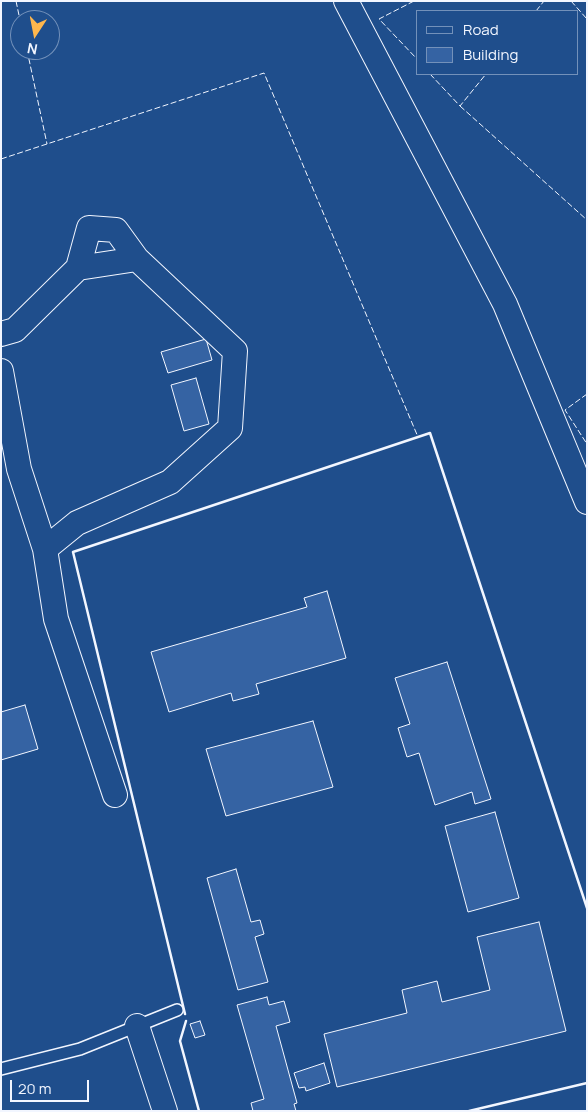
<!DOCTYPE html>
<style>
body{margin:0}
#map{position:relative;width:588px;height:1112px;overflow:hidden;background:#1f4e8c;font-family:Manrope,sans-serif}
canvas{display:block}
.frame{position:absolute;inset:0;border:2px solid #f2f6ff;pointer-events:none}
.legend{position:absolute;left:416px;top:10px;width:162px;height:65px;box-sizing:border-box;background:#1f4e8c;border:1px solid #7391ba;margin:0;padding:6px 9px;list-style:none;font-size:15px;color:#f2f6ff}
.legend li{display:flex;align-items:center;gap:10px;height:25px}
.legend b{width:25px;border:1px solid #7391ba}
.north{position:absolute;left:10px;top:10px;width:50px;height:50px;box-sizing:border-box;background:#1f4e8c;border:1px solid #7391ba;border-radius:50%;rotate:191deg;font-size:14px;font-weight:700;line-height:20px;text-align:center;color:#f2f6ff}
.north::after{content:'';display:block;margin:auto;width:18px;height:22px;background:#ffb74d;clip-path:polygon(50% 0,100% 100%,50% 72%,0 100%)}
.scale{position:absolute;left:10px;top:1080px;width:79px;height:22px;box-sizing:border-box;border:2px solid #f2f6ff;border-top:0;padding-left:6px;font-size:15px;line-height:18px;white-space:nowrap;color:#f2f6ff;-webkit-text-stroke:4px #1f4e8c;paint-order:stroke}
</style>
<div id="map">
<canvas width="588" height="1112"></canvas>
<div class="frame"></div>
<ul class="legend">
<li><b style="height:6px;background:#1f4e8c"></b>Road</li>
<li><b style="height:14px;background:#3563a3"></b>Building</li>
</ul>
<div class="north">N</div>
<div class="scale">20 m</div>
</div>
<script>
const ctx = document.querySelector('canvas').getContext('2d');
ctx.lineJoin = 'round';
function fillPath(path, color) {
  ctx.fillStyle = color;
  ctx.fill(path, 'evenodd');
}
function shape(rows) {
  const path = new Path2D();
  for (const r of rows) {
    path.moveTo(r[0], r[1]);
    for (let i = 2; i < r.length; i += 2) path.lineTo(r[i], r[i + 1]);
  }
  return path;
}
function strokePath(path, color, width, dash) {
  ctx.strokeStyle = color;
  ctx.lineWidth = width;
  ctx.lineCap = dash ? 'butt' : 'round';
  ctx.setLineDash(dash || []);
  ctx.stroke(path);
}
const building = shape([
 [206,339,212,360,168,373,161,352,206,339],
 [196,378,209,424,184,431,171,385,196,378],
 [327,591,346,658,256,684,259,694,233,701,231,693,169,712,151,652,307,607,304,598,327,591],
 [447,662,491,799,475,804,472,792,435,805,419,753,407,757,398,728,410,724,395,678,447,662],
 [25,705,38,749,1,760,1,712,25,705],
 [313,721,333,787,226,816,206,749,313,721],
 [495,812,519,898,468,912,445,826,495,812],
 [236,869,251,922,260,920,264,934,255,937,268,982,238,990,207,878,236,869],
 [539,922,566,1031,337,1087,324,1034,407,1013,402,990,437,981,442,1002,490,990,477,937,539,922],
 [267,997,269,1005,284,1001,290,1022,276,1026,297,1103,294,1104,296,1111,253,1111,251,1103,264,1099,237,1005,267,997],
 [200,1021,205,1035,195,1038,190,1024,200,1021],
 [324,1063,330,1083,306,1091,305,1087,299,1088,294,1073,324,1063]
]);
fillPath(building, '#3563a3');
strokePath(building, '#f2f6ff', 1);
const service = shape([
 [1,1069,80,1049,177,1010]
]);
const minor = shape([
 [346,1,505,304,587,502],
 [89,228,116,230,137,259,78,268,89,228],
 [1,334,15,330,78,268],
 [1,371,19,469,45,549],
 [115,795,56,619,45,549,77,523,170,482,230,428,235,351,137,259],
 [137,1026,165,1111]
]);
strokePath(service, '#f2f6ff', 14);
strokePath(minor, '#f2f6ff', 26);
strokePath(service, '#1f4e8c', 11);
strokePath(minor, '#1f4e8c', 24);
strokePath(shape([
 [16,1,20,20],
 [414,1,379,19,417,59],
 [571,1,587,19],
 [536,11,544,1],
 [27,50,47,144],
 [430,74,460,106,486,74],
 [460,106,587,220],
 [1,159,264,73,418,437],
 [587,394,565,410,587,444]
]), '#f2f6ff', 1, [6, 2.5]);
strokePath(shape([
 [185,1014,73,552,430,433,587,908],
 [186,1021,180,1041,199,1111],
 [469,1111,587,1083]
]), '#f2f6ff', 2.5);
</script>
